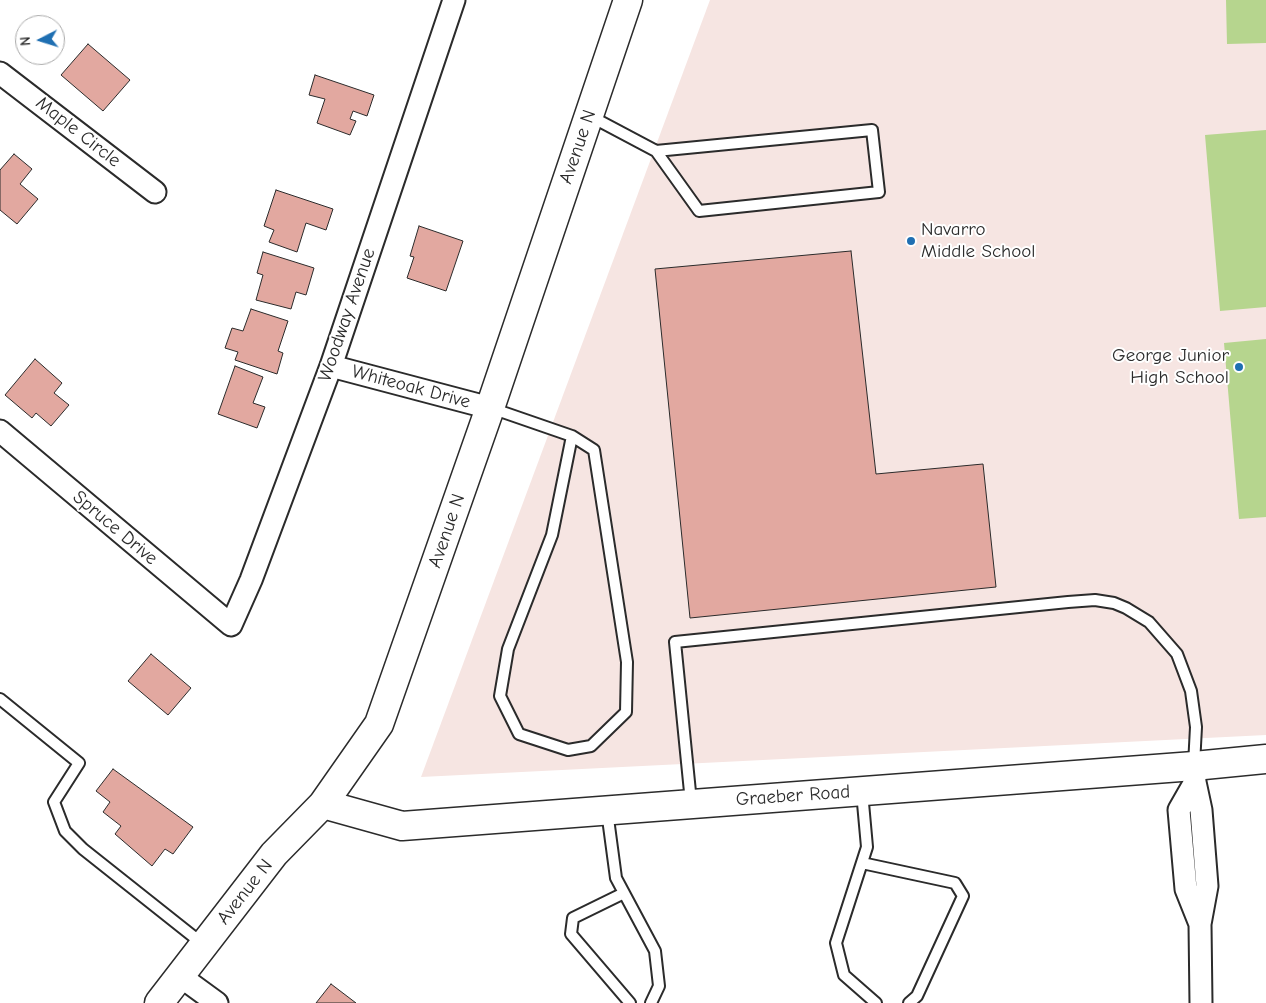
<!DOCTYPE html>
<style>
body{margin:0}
#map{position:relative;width:1266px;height:1003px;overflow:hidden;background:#fff;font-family:"Comic Neue",sans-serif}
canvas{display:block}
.north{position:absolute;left:15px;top:15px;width:50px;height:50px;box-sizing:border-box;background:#fff;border:1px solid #aaa;border-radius:50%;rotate:265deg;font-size:14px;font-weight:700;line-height:20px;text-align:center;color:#2b2b2b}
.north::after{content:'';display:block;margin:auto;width:18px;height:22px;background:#1f6fb2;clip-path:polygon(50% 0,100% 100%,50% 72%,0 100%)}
</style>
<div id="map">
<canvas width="1266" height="1003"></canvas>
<div class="north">N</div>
</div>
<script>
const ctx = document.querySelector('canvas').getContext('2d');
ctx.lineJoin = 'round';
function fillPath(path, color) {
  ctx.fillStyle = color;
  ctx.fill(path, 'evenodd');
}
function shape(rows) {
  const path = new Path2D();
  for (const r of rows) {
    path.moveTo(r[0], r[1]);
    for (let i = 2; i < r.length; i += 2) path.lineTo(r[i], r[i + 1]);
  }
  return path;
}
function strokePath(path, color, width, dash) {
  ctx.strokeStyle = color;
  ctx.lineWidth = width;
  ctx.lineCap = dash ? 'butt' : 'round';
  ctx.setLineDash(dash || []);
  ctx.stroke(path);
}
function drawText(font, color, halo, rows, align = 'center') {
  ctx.font = font + ' "Comic Neue",sans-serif';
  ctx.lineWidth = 4;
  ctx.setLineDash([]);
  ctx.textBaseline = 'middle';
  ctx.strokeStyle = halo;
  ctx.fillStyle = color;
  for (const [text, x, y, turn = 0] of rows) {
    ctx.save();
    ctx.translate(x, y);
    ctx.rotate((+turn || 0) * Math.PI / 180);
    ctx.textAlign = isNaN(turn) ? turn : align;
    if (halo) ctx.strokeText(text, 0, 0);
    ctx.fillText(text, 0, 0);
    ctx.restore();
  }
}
fillPath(shape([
 [710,0,1266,0,1266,735,421,777]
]), '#f6e5e2');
fillPath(shape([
 [1226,0,1266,0,1266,43,1227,44],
 [1266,130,1266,307,1220,311,1205,135],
 [1266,339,1266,517,1239,519,1224,343]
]), '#b6d58e');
const building = shape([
 [88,44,130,80,103,111,61,75,88,44],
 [315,75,374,95,367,116,353,111,350,119,356,121,350,135,317,123,325,99,309,95,315,75],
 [14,154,32,169,20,184,38,199,17,224,0,210,0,170,14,154],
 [276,190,333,209,326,230,306,223,297,252,269,242,274,230,264,226,276,190],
 [419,226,463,241,446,291,407,278,414,257,410,256,419,226],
 [851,251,876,474,983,464,996,587,690,618,655,269,851,251],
 [263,252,314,268,306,295,296,292,291,309,256,300,263,275,257,273,263,252],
 [251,309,288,321,278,351,283,353,277,374,235,360,238,352,225,348,232,328,243,331,251,309],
 [35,359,62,383,54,393,69,405,51,426,36,413,32,418,5,395,35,359],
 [235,366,263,377,253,403,265,407,257,428,218,414,235,366],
 [151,654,191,688,168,715,128,681,151,654],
 [113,769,193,827,173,854,165,849,152,866,115,834,121,826,103,812,110,802,96,791,113,769],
 [331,984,356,1003,316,1003,331,984]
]);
fillPath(building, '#e2a8a0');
strokePath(building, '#2b2b2b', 1);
const lane = shape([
 [590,116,656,151,699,211,879,192,872,130,656,151],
 [491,408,572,436],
 [572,436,594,450,627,662,626,712,591,746,568,750,519,734,500,696,508,649,552,535,572,436],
 [0,699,79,763,54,802,65,831,83,849,204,945],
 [862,792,867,847,836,943,844,975,876,1003],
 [691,802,675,642,1068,602,1095,600,1114,603,1126,608,1149,622,1177,654,1191,691,1196,727,1194,765],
 [607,811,616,878,655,951,659,986,651,1003],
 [862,863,955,883,963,896,917,996,909,1003],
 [624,893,573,918,571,934,630,1003]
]);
const street = shape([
 [0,73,155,192],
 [331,366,490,408],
 [0,431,231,625,251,580,331,366,454,0],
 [1194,766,1195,782,1201,810,1207,886,1200,924,1201,1003],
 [1195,782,1179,810,1186,889,1200,924],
 [180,976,217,1003]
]);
const secondary = shape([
 [323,804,402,826,1194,766,1266,759],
 [159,1003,274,854,323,804,379,724,490,408,628,0]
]);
strokePath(lane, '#2b2b2b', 14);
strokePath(street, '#2b2b2b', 25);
strokePath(secondary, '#2b2b2b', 31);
strokePath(lane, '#fff', 10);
strokePath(street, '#fff', 21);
strokePath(secondary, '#fff', 28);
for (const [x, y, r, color] of [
 [911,241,5,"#1f6fb2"],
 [1239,367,5,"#1f6fb2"]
]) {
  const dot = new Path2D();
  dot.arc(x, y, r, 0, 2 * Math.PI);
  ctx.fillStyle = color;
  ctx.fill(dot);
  strokePath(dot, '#fff', 2);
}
drawText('19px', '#2b2b2b', '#fff', [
 ["Maple Circle",78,132,38],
 ["Avenue N",578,147,-71],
 ["Woodway Avenue",347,315,-71],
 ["Whiteoak Drive",411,387,15],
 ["Spruce Drive",115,528,40],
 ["Avenue N",447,531,-71],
 ["Graeber Road",793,796,-4],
 ["Avenue N",245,892,-52]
]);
drawText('19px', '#2b2b2b', '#fff', [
 ["Navarro",921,230],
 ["Middle School",921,252],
 ["George Junior",1229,356,"right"],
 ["High School",1229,378,"right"]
], 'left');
</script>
